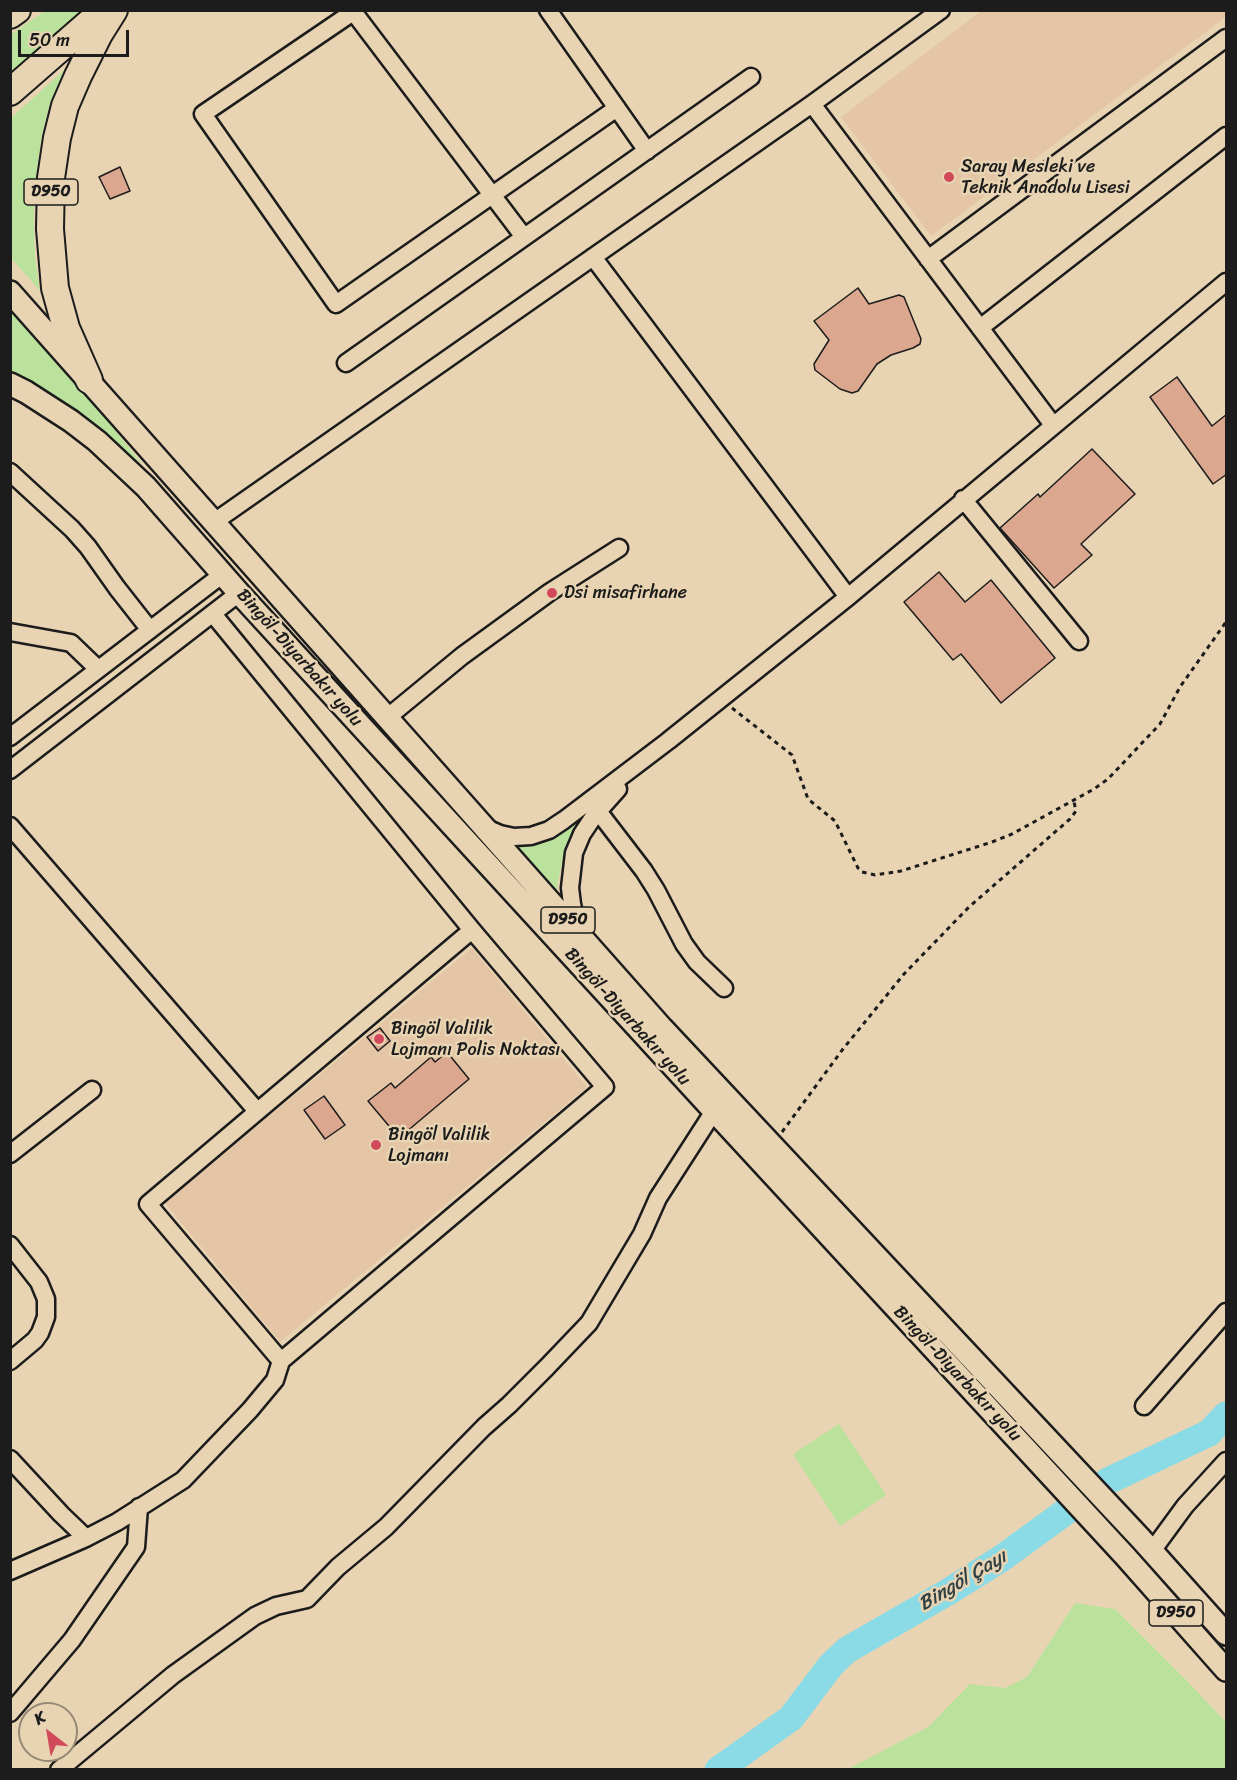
<!DOCTYPE html>
<meta charset="utf-8">
<style>
body{margin:0}
#map{position:relative;width:1237px;height:1780px;overflow:hidden;background:#e8d4b2;font-family:Sriracha,sans-serif}
canvas{display:block}
.frame{position:absolute;inset:0;border:12px solid #1c1c1c;pointer-events:none}
.north{position:absolute;left:18px;top:1702px;width:60px;height:60px;box-sizing:border-box;background:#e8d4b2;border:2px solid #968a76;border-radius:50%;rotate:329deg;font-size:16px;font-weight:700;line-height:24px;text-align:center;color:#1c1c1c}
.north::after{content:'';display:block;margin:auto;width:21px;height:27px;background:#d1495b;clip-path:polygon(50% 0,100% 100%,50% 72%,0 100%)}
.scale{position:absolute;left:18px;top:30px;width:111px;height:27px;box-sizing:border-box;border:3px solid #1c1c1c;border-top:0;padding-left:8px;font-size:18px;line-height:21px;white-space:nowrap;color:#1c1c1c;-webkit-text-stroke:4px #e8d4b2;paint-order:stroke}
</style>
<div id="map">
<canvas width="1237" height="1780"></canvas>
<div class="frame"></div>
<div class="north">K</div>
<div class="scale">50 m</div>
</div>
<script>
const ctx = document.querySelector('canvas').getContext('2d');
ctx.lineJoin = 'round';
function fillPath(path, color) {
  ctx.fillStyle = color;
  ctx.fill(path, 'evenodd');
}
function shape(rows) {
  const path = new Path2D();
  for (const r of rows) {
    path.moveTo(r[0], r[1]);
    for (let i = 2; i < r.length; i += 2) path.lineTo(r[i], r[i + 1]);
  }
  return path;
}
function strokePath(path, color, width, dash) {
  ctx.strokeStyle = color;
  ctx.lineWidth = width;
  ctx.lineCap = dash ? 'butt' : 'round';
  ctx.setLineDash(dash || []);
  ctx.stroke(path);
}
function drawText(font, color, halo, rows, align = 'center') {
  ctx.font = font + ' Sriracha,sans-serif';
  ctx.lineWidth = 5;
  ctx.setLineDash([]);
  ctx.textBaseline = 'middle';
  ctx.strokeStyle = halo;
  ctx.fillStyle = color;
  for (const [text, x, y, turn = 0] of rows) {
    ctx.save();
    ctx.translate(x, y);
    ctx.rotate((+turn || 0) * Math.PI / 180);
    ctx.textAlign = isNaN(turn) ? turn : align;
    if (halo) ctx.strokeText(text, 0, 0);
    ctx.fillText(text, 0, 0);
    ctx.restore();
  }
}
fillPath(shape([
 [981,11,1226,10,1226,17,931,236,841,117],
 [472,948,587,1087,280,1342,165,1203]
]), '#e4c6a7');
fillPath(shape([
 [45,11,84,11,11,77,10,35],
 [65,69,48,110,42,135,37,168,34,198,34,228,35,257,40,291,11,258,11,118],
 [10,307,77,382,142,464,66,404,36,385,11,372],
 [596,802,575,831,567,848,562,861,556,893,512,845,554,836,563,831],
 [839,1424,886,1495,840,1526,793,1454],
 [1075,1603,1115,1609,1189,1683,1226,1722,1226,1769,848,1769,928,1727,970,1684,1005,1688,1027,1677]
]), '#bbe29d');
strokePath(shape([
 [718,1770,791,1718,831,1665,847,1650,948,1592,1002,1558,1108,1481,1209,1433,1226,1415]
]), '#8adbe6', 27);
const building = shape([
 [120,167,130,191,110,199,99,177,120,167],
 [858,288,869,304,899,295,904,297,921,339,920,344,913,348,891,355,877,364,858,391,852,393,840,389,815,370,814,364,829,340,814,321,858,288],
 [1177,377,1212,426,1227,414,1227,474,1213,484,1150,397,1177,377],
 [1092,449,1135,494,1081,544,1092,555,1054,588,1000,528,1038,494,1040,497,1092,449],
 [939,572,965,602,991,580,1055,658,1001,703,961,654,953,660,904,602,939,572],
 [380,1028,390,1041,378,1051,367,1037,380,1028],
 [447,1052,469,1079,399,1138,368,1101,391,1083,395,1088,431,1057,435,1062,447,1052],
 [324,1096,345,1125,325,1139,304,1110,324,1096]
]);
fillPath(building, '#dba78e');
strokePath(building, '#1c1c1c', 1.5);
const minor = shape([
 [352,10,524,237],
 [548,10,647,151],
 [353,12,203,114,336,304,617,108],
 [812,104,1053,425],
 [593,257,848,597],
 [928,259,1226,38],
 [980,328,1226,136],
 [346,363,751,77],
 [10,472,72,529,88,547,117,588,150,630],
 [963,499,1079,641],
 [214,522,812,104,941,10],
 [10,632,71,643,98,669],
 [388,717,462,656,550,592,619,548],
 [10,737,223,574],
 [10,770,239,593],
 [598,811,644,871,656,890,684,944,697,962,724,988],
 [10,826,257,1111],
 [486,828,500,834,514,837,531,836,549,830,564,820,668,741,848,597,1226,282],
 [578,932,572,904,570,888,574,853,582,834,594,816,618,789],
 [10,1154,92,1090],
 [10,1245,39,1282,46,1299,46,1317,40,1333,35,1340,10,1361],
 [281,1361,148,1204,472,930],
 [1144,1406,1226,1312],
 [10,1459,61,1514,86,1538],
 [1152,1551,1185,1506,1226,1461],
 [10,1571,86,1538,117,1522,183,1480,250,1410,275,1380,281,1361,605,1087,472,930,213,614],
 [10,1713,72,1640,136,1547,139,1507],
 [59,1770,173,1675,255,1616,276,1606,307,1599,338,1567,386,1527,484,1427,509,1405,547,1367,589,1323,642,1234,658,1198,714,1111]
]);
const major = shape([
 [10,292,662,1028,1141,1539,1226,1634],
 [10,384,26,392,71,421,97,441,146,487,239,593,714,1111,1125,1556,1226,1670]
]);
const highway = shape([
 [10,15,17,10],
 [10,92,104,10],
 [89,380,66,328,55,288,50,229,51,178,57,138,65,106,78,76,99,34,114,10]
]);
strokePath(minor, '#1c1c1c', 21);
strokePath(major, '#1c1c1c', 26);
strokePath(highway, '#1c1c1c', 30);
strokePath(shape([
 [732,708,792,755,808,799,835,821,858,868,862,872,875,875,901,871,992,842,1012,834,1094,789,1108,779,1160,724,1180,687,1226,622],
 [782,1132,843,1049,904,974,969,907,1070,819,1076,811,1074,802]
]), '#1c1c1c', 3, [4.5, 4.5]);
strokePath(minor, '#e8d4b2', 16);
strokePath(major, '#e8d4b2', 21);
strokePath(highway, '#e8d4b2', 26);
for (const [x, y, r, color] of [
 [949,177,6,"#d1495b"],
 [552,593,6,"#d1495b"],
 [379,1039,6,"#d1495b"],
 [376,1145,6,"#d1495b"]
]) {
  const dot = new Path2D();
  dot.arc(x, y, r, 0, 2 * Math.PI);
  ctx.fillStyle = color;
  ctx.fill(dot);
  strokePath(dot, '#e8d4b2', 2);
}
for (const [x, y, w] of [
 [51,192,54],
 [568,920,54],
 [1176,1613,54]
]) {
  const box = new Path2D();
  box.roundRect(x - w / 2, y - 13, w, 26, 4.5);
  ctx.fillStyle = '#e8d4b2';
  ctx.fill(box);
  strokePath(box, '#1c1c1c', 1.5);
}
drawText('bold 16px', '#1c1c1c', null, [
 ["D950",51,192],
 ["D950",568,920],
 ["D950",1176,1613]
]);
drawText('18px', '#1c1c1c', '#e8d4b2', [
 ["Saray Mesleki ve",961,167],
 ["Teknik Anadolu Lisesi",961,188],
 ["Dsi misafirhane",564,593],
 ["Bingöl Valilik",391,1029],
 ["Lojmanı Polis Noktası",391,1050],
 ["Bingöl Valilik",388,1135],
 ["Lojmanı",388,1156]
], 'left');
drawText('18px', '#1c1c1c', '#e8d4b2', [
 ["Bingöl-Diyarbakır yolu",299,658,48],
 ["Bingöl-Diyarbakır yolu",627,1017,48],
 ["Bingöl-Diyarbakır yolu",957,1374,47]
]);
drawText('italic 20px', '#324244', '#e8d4b2', [
 ["Bingöl Çayı",963,1581,-31]
]);
</script>
